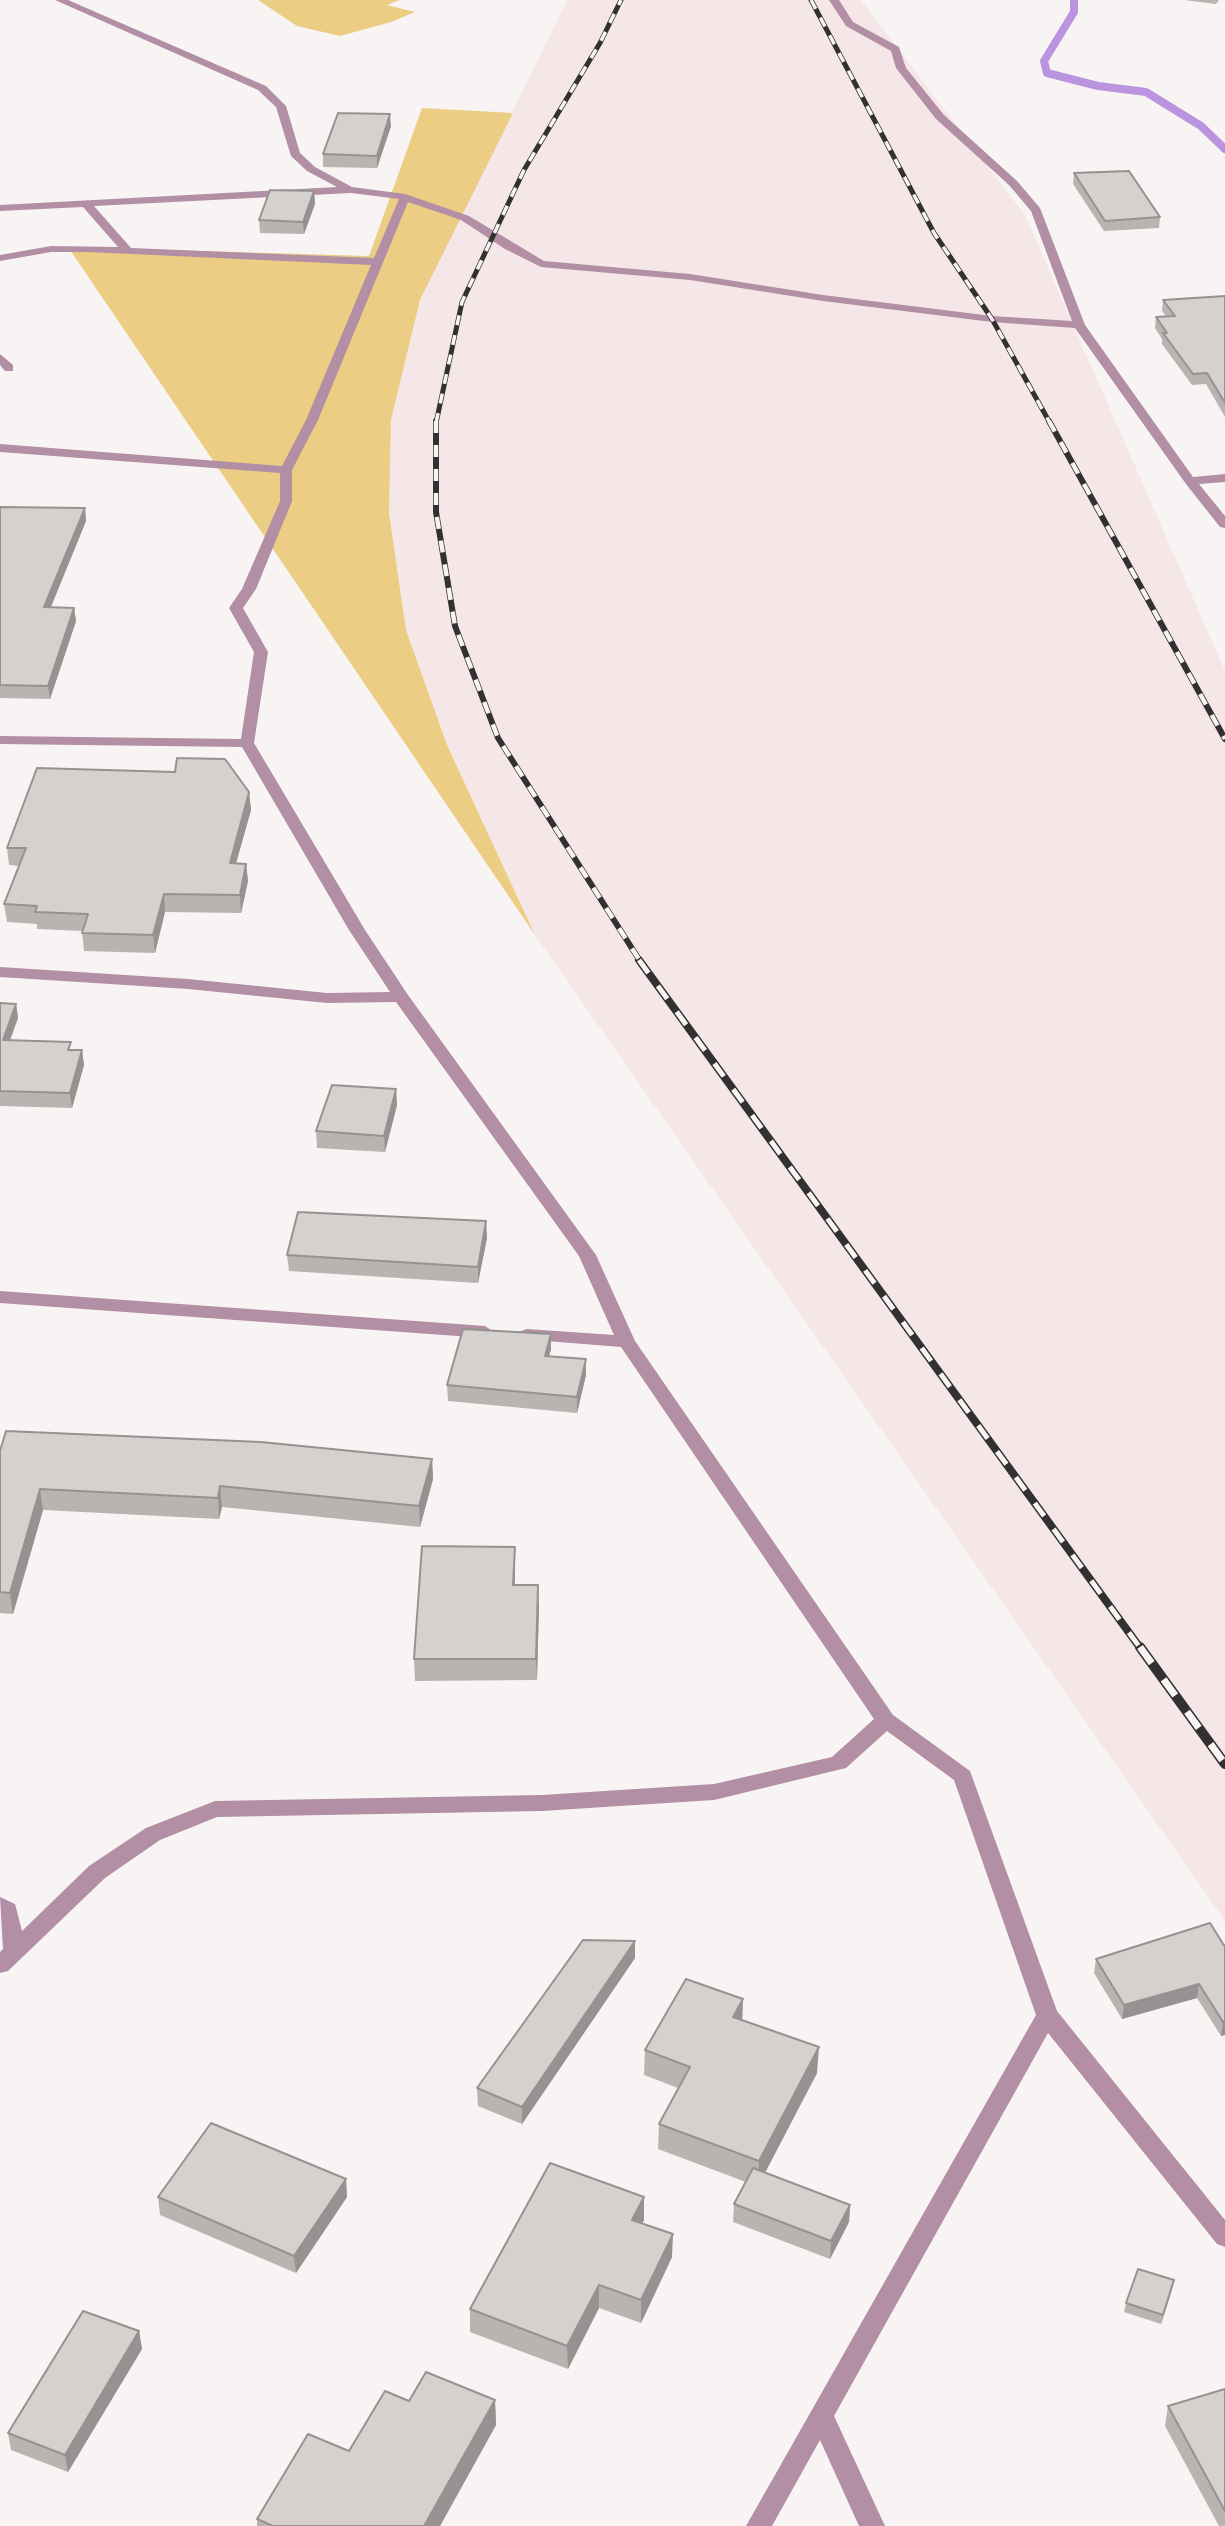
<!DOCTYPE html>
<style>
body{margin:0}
canvas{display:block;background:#f9f4f4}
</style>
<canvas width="1225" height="2526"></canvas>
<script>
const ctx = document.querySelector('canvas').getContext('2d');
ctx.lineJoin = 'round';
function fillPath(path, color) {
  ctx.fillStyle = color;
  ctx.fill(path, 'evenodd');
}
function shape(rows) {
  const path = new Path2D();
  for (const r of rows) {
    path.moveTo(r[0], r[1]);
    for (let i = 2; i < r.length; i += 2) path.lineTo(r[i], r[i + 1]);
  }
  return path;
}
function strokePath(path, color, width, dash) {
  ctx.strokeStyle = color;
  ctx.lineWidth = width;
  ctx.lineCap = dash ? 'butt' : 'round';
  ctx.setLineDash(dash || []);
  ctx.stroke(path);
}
fillPath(shape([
 [567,0,861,0,1025,215,1225,671,1225,1921,535,935,447,745,406,630,389,513,391,420,420,300]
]), '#f5e7e7');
fillPath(shape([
 [258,0,400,0,387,5,415,12,391,22,340,36,297,26],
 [422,108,513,113,420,300,391,420,389,513,406,630,447,745,535,935,68,247,369,256]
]), '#eccd84');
strokePath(shape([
 [1074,0,1074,12,1044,61,1047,73,1098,86,1146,92,1201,126,1225,149]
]), '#ba94de', 8);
fillPath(shape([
 [55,0,68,0,266,86,286,106,300,153,315,167,352,187,405,194,469,216,544,261,690,274,823,295,992,316,1072,321,1031,211,1009,185,936,119,896,68,891,51,846,26,829,0,839,0,853,22,899,47,906,68,944,115,1017,181,1040,208,1085,325,1193,477,1225,474,1225,482,1199,484,1225,516,1225,528,1220,527,1186,484,1075,328,992,322,823,301,690,280,541,267,505,249,461,220,408,202,318,420,292,470,292,501,256,589,243,608,268,652,254,743,365,930,408,995,596,1255,635,1341,893,1715,970,1771,1057,2011,1225,2220,1225,2247,1217,2244,1048,2033,834,2416,885,2526,859,2526,820,2440,772,2526,746,2526,1036,2015,954,1780,887,1731,846,1768,714,1800,542,1811,217,1817,160,1840,105,1878,8,1971,0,1973,0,1952,3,1949,0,1897,15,1904,22,1931,89,1866,146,1828,215,1801,542,1795,714,1784,832,1757,874,1719,621,1347,521,1339,518,1335,521,1331,527,1329,614,1335,579,1256,396,1002,327,1003,188,989,0,977,0,967,188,979,327,993,390,992,349,930,242,747,0,744,0,736,241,739,254,652,229,608,242,589,280,501,280,473,0,452,0,444,282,466,306,420,371,265,87,252,51,252,0,261,0,255,51,246,118,247,83,207,0,211,0,205,337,187,307,171,291,156,276,107,258,90,55,0],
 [351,193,399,199,374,258,131,248,94,206,351,193],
 [0,354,13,365,13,371,5,371,0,365,0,354],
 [0,1291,485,1326,494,1332,485,1338,0,1303,0,1291]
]), '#b28fa4');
const railFar3 = shape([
 [811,0,934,233,992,319,1050,423],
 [436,423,462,302,524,170,600,43,621,0]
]);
const railFar2 = shape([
 [436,421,436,512,455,626,498,738,640,961],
 [1049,421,1225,739]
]);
const railFar1 = shape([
 [639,960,1141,1649]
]);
const rail = shape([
 [1140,1647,1225,1764]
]);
strokePath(railFar3, '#323030', 5);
strokePath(railFar2, '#323030', 6);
strokePath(railFar1, '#323030', 8);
strokePath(rail, '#323030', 10);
strokePath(railFar3, '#f9f4f4', 3.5, [10]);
strokePath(railFar2, '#f9f4f4', 4.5, [12]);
strokePath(railFar1, '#f9f4f4', 5, [16]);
strokePath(rail, '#f9f4f4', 7, [20]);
fillPath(shape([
 [1184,0,1219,0,1216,4],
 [391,126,377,168,323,167,323,154],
 [1074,173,1160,217,1159,228,1104,231,1073,184],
 [314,191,315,204,304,234,260,233,259,220],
 [1225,296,1225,417,1206,384,1192,385,1162,344,1162,339,1155,328,1156,317,1166,316,1162,311,1163,300],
 [0,507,85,508,86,521,51,607,74,608,76,621,50,699,0,698],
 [249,792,251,810,236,863,246,864,248,881,241,913,165,912,155,953,84,951,82,931,37,929,37,924,7,922,4,904,19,866,9,865,7,848],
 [0,1003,16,1004,18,1018,10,1041,72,1050,82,1050,84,1065,72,1108,0,1106],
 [396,1089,397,1105,385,1152,317,1148,316,1131],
 [486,1221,487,1238,478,1283,289,1271,287,1255],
 [551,1349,549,1356,586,1375,577,1413,448,1401,447,1385],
 [0,1451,432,1459,433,1479,420,1527,222,1507,219,1519,43,1510,13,1614,0,1613],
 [515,1568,515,1585,539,1606,537,1680,415,1681,414,1659],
 [635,1941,635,1958,522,2124,478,2106,477,2088],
 [1225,1947,1225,2035,1221,2036,1197,1998,1122,2019,1094,1973,1096,1959],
 [743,1999,742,2020,817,2073,765,2173,850,2205,849,2222,830,2259,733,2222,734,2204,746,2182,658,2149,659,2124,678,2088,644,2075,645,2050],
 [346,2179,347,2197,296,2273,160,2215,158,2197],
 [644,2220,642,2224,672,2257,641,2323,599,2308,568,2369,470,2332,470,2309],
 [1172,2289,1161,2324,1124,2312,1126,2303],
 [139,2331,142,2349,68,2472,11,2450,8,2433],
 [1225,2389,1225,2526,1219,2526,1165,2426,1168,2406],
 [495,2400,496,2425,440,2526,257,2526,257,2519,349,2451,409,2401]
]), '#b7b4b2');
fillPath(shape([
 [390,114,391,126,377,168,377,156],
 [314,191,315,204,304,234,303,222],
 [85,508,86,521,45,621,44,607],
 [74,608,76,621,50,699,48,686],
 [249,792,251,810,231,881,230,863],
 [246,864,248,881,241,913,240,895],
 [164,894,165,912,155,953,153,935],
 [16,1004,18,1018,4,1055,3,1040],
 [82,1050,84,1065,72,1108,70,1093],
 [396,1089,397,1105,385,1152,384,1136],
 [486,1221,487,1238,478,1283,478,1267],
 [551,1334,551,1349,545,1372,545,1356],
 [586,1359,586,1375,577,1413,577,1397],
 [432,1459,433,1479,420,1527,419,1506],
 [220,1486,222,1507,219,1519,218,1498],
 [40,1489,43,1510,13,1614,10,1593],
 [515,1547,515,1568,514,1606,513,1585],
 [538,1585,539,1606,537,1680,536,1659],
 [635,1941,635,1958,522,2124,522,2107],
 [1199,1984,1197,1998,1122,2019,1124,2005],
 [743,1999,742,2024,733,2017],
 [1225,2021,1225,2035,1221,2036,1223,2022],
 [819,2047,817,2073,758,2186,759,2161],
 [346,2179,347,2197,296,2273,294,2256],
 [644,2197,644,2220,632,2243,632,2220],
 [850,2205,849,2222,830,2259,831,2241],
 [673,2234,672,2257,641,2323,641,2300],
 [1174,2280,1172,2289,1161,2324,1163,2315],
 [599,2285,599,2308,568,2369,567,2346],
 [139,2331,142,2349,68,2472,65,2455],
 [495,2400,496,2425,440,2526,424,2526]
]), '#959291');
const building = shape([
 [338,113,390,114,377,156,323,154,338,113],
 [1129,171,1160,217,1105,221,1074,173,1129,171],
 [270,190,314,191,303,222,259,220,270,190],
 [1225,296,1225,403,1207,373,1193,374,1163,333,1167,333,1156,317,1175,316,1163,300,1225,296],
 [0,507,85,508,44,607,74,608,48,686,0,685,0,507],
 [177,758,225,759,249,792,230,863,246,864,240,895,164,894,153,935,82,933,88,914,35,912,37,906,4,904,26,848,7,848,37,768,175,772,177,758],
 [0,1003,16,1004,3,1040,71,1042,68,1050,82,1050,70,1093,0,1091,0,1003],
 [332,1085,396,1089,384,1136,316,1131,332,1085],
 [298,1212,486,1221,478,1267,287,1255,298,1212],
 [463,1329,551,1334,545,1356,586,1359,577,1397,447,1385,463,1329],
 [6,1431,261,1442,432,1459,419,1506,220,1486,218,1498,40,1489,10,1593,0,1592,0,1451,6,1431],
 [422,1546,515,1547,513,1585,538,1585,536,1659,414,1659,422,1546],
 [1210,1923,1225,1947,1225,2021,1223,2022,1199,1984,1124,2005,1096,1959,1210,1923],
 [583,1940,635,1941,522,2107,477,2088,583,1940],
 [686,1979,743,1999,733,2017,819,2047,759,2161,659,2124,690,2067,645,2050,686,1979],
 [211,2123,346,2179,294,2256,158,2197,211,2123],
 [550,2163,644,2197,632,2220,673,2234,641,2300,599,2285,567,2346,470,2309,550,2163],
 [753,2168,850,2205,831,2241,734,2204,753,2168],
 [1138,2269,1174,2280,1163,2315,1126,2303,1138,2269],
 [83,2311,139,2331,65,2455,8,2433,83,2311],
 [426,2372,495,2400,424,2526,273,2526,257,2519,308,2434,349,2451,385,2391,409,2401,426,2372],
 [1225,2389,1225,2511,1168,2406,1225,2389]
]);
fillPath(building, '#d5d1cf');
strokePath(building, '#959291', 2);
</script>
